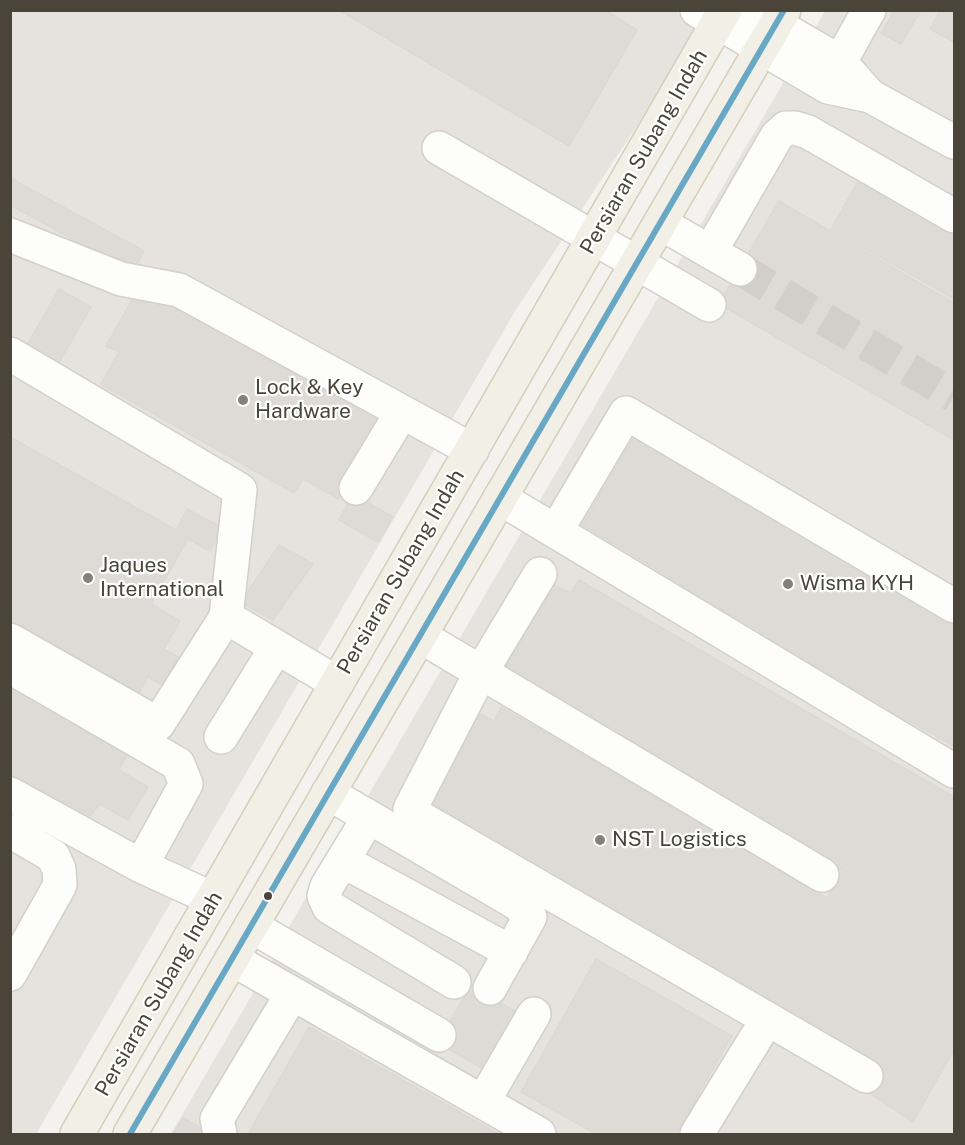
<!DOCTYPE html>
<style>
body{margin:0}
#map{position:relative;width:965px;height:1145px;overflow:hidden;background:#f4f2ee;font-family:"Public Sans",sans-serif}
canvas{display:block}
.frame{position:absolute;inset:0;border:12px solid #4b4439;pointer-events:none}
</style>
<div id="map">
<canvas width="965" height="1145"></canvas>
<div class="frame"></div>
</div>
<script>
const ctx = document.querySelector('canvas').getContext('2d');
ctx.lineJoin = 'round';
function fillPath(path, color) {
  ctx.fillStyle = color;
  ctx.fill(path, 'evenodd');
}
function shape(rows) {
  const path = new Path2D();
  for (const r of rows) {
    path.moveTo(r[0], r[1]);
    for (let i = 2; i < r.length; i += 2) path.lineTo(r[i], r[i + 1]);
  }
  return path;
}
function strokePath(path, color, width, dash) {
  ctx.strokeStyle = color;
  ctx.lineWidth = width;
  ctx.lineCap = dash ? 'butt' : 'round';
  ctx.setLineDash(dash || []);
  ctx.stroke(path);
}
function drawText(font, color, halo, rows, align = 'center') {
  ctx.font = font + ' "Public Sans",sans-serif';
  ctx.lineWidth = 4.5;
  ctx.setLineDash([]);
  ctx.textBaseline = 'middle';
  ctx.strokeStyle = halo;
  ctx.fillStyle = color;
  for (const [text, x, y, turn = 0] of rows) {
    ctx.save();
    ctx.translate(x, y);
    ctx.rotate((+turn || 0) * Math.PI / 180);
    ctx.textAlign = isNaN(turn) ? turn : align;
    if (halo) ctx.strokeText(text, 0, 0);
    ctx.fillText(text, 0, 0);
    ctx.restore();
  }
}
fillPath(shape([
 [673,10,702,27,515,311,36,1134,10,1134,10,11],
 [825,11,954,11,954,1134,171,1134]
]), '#e6e2de');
fillPath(shape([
 [10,27,515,311,451,421,11,178],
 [676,286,776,343,721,442,620,385],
 [361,802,538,904,463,1034,286,932]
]), '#e6e3df');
const building = shape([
 [339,10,605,10,637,30,569,146,339,10],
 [895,10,921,10,901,44,881,33,895,10],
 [940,10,954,10,954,42,930,29,940,10],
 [865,169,954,219,954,299,831,229,865,169],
 [10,178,144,251,133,272,10,205,10,178],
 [779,201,954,303,954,440,719,304,779,201],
 [156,288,385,416,339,499,303,479,294,493,101,384,119,352,106,346,138,289,156,288],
 [59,289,91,307,57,366,26,347,59,289],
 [640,427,954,611,954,746,902,717,894,728,855,705,861,693,793,653,786,663,746,640,754,628,710,603,703,614,664,590,670,577,582,525,640,427],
 [10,437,176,530,187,509,223,528,210,551,188,539,151,604,180,621,164,649,178,657,162,685,148,677,136,697,10,626,10,437],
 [353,494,393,517,378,542,339,520,353,494],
 [279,545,313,564,273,620,241,602,279,545],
 [579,580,954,797,954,1050,913,1122,865,1090,419,810,475,711,494,721,501,707,827,898,843,871,502,672,552,584,571,593,579,580],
 [10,675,133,744,119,770,148,787,128,820,100,804,88,818,71,817,10,782,10,675],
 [596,959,732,1036,676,1134,596,1134,521,1092,596,959],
 [470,986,520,1014,487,1071,438,1043,470,986],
 [309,1027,498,1134,248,1134,309,1027],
 [183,1118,212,1134,173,1134,183,1118]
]);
fillPath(building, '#dedbd6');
strokePath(building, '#dcd9d4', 1.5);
strokePath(shape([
 [740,269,954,396]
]), '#d2cfca', 33, [33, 16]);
const minor = shape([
 [697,10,828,87,870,96,954,142],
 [751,10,840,62,870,96],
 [840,62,869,10],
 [439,148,709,305],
 [660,223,740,269],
 [10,235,121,279,179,290,472,450],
 [710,252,777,136,786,128,795,128,808,132,954,216],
 [10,354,240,490,226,617],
 [356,488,402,412],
 [500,498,954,771],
 [556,531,626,413,954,606],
 [540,574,481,672,410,809,417,816,866,1076],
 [420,636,822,875],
 [10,640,158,724,226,617,337,683],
 [10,667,178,764,186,784,141,866],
 [221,737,276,648],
 [328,793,518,904,530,917,490,988],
 [10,794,141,866,213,899],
 [369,817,327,886,324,896,329,907,454,982],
 [10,831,53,856,59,869,60,885,10,974],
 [343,861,511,952],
 [251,926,439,1035],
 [232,959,539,1134],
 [483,1102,534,1014],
 [220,1134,217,1119,292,994],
 [697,1134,757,1036]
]);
const major = shape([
 [77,1134,725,10],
 [130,1134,784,10]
]);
strokePath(minor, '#d2d0cb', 36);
strokePath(major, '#d6cebb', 36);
strokePath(minor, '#fdfdfc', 33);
strokePath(major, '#f2efe6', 33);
strokePath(shape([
 [130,1134,784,10]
]), '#68a8c4', 6);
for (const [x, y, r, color] of [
 [243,400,6,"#868178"],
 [88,578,6,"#868178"],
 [788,584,6,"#868178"],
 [600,840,6,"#868178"],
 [268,896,5,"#4b4439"]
]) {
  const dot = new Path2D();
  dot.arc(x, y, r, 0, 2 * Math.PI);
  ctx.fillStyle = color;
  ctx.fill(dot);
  strokePath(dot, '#fff', 2);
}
drawText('21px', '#4b4439', '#fff', [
 ["Persiaran Subang Indah",644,152,-60],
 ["Persiaran Subang Indah",401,572,-60],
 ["Persiaran Subang Indah",159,994,-60]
]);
drawText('21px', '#4b4439', '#fff', [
 ["Lock & Key",255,388],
 ["Hardware",255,412],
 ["Jaques",100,566],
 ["International",100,590],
 ["Wisma KYH",800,584],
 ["NST Logistics",612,840]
], 'left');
</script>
